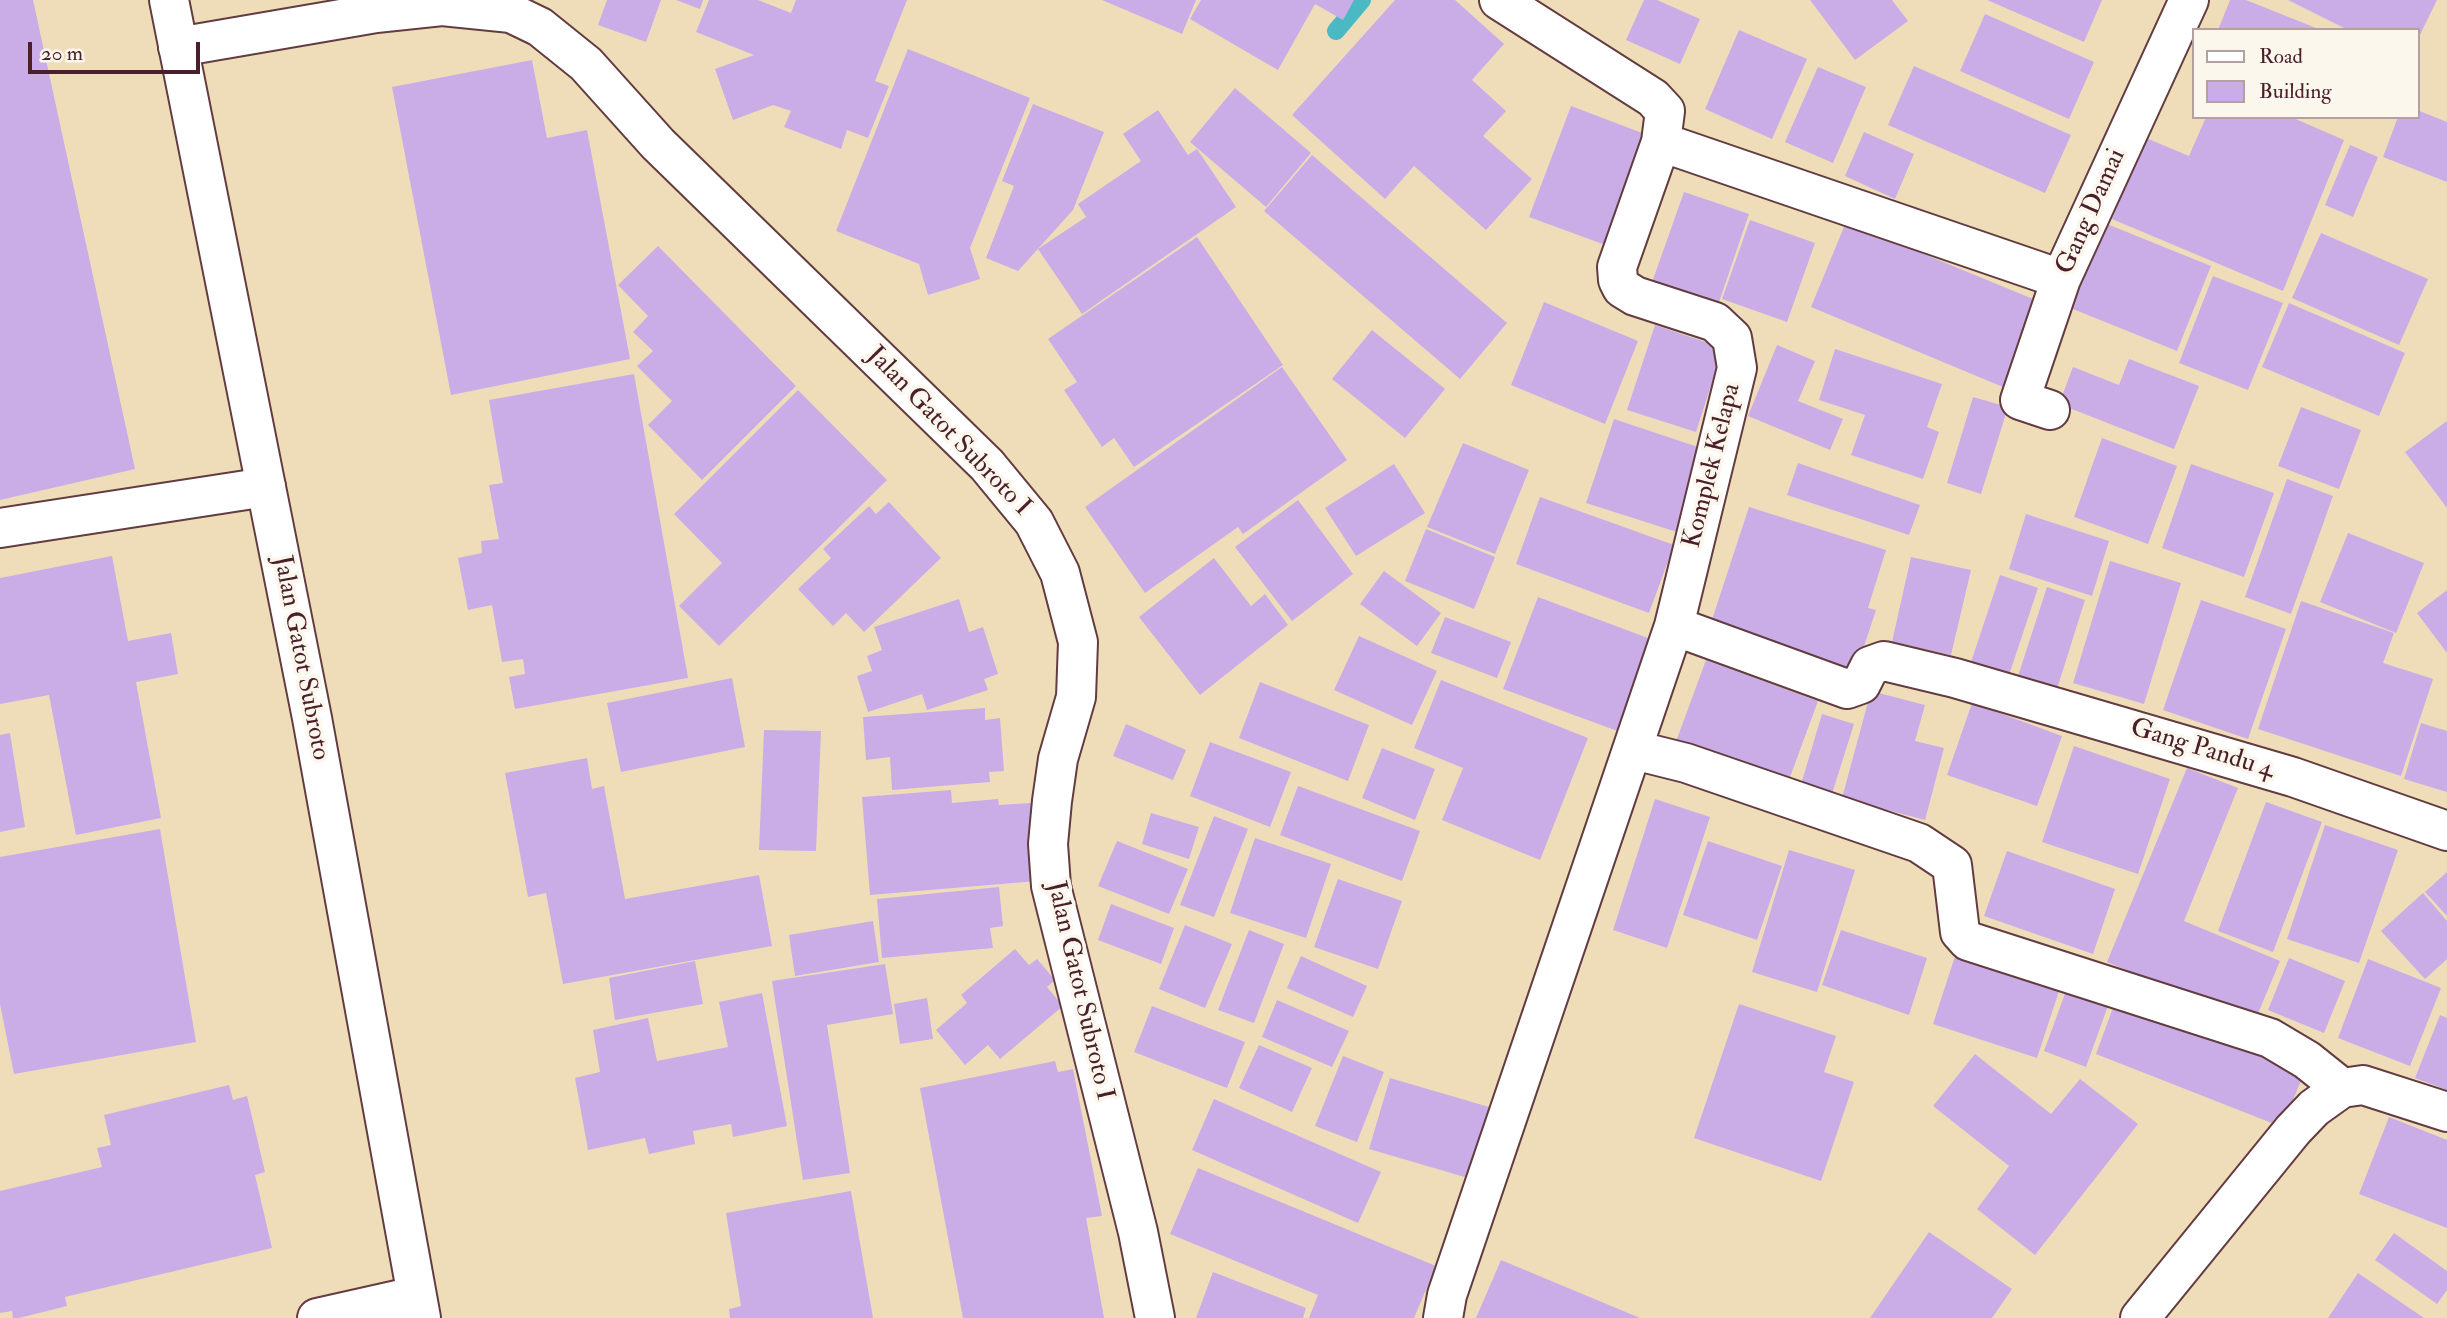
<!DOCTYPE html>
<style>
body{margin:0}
#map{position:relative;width:2447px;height:1318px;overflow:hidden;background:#efddba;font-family:"IM FELL Double Pica",serif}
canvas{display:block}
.legend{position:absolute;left:2192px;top:28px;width:228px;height:91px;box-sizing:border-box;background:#fbf7ec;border:2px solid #b4a19f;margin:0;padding:9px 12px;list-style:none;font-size:21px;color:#4a1f2b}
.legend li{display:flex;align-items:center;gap:14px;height:35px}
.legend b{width:35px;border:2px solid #b4a19f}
.scale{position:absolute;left:28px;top:42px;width:172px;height:32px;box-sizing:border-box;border:4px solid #4a1f2b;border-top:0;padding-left:9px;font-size:21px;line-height:24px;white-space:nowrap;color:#4a1f2b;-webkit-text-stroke:5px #fbf7ec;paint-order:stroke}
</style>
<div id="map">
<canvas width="2447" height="1318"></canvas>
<ul class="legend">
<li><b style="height:9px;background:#fff"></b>Road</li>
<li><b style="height:19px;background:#caade7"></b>Building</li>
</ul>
<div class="scale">20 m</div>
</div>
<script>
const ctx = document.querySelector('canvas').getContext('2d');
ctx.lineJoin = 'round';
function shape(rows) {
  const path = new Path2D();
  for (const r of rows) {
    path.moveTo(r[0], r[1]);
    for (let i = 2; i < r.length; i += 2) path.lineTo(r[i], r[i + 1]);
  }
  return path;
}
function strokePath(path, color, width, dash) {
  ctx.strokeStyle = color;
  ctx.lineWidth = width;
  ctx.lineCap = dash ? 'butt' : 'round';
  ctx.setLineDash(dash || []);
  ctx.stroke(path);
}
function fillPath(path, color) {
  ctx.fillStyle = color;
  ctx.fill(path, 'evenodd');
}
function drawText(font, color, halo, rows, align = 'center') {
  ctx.font = font + ' "IM FELL Double Pica",serif';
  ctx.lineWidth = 7;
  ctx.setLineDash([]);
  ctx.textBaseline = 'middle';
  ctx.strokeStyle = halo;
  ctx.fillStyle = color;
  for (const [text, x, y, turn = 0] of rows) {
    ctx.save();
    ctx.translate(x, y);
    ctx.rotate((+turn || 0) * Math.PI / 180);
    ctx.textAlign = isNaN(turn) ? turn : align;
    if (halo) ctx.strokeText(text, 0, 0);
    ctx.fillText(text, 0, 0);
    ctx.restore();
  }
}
strokePath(shape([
 [1336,31,1362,0]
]), '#4bb9c3', 18);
fillPath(shape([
 [0,0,33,0,135,469,0,500],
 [607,0,661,0,646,42,598,25],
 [676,0,703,0,700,9],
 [709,0,758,0,791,13,796,0,907,0,875,81,889,86,868,138,847,130,841,149,784,127,791,111,773,105,733,120,715,69,754,55,696,32],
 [1102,0,1196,0,1182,34],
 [1201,0,1354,0,1343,20,1315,4,1278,70,1190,19],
 [1395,0,1455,0,1504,44,1472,80,1506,111,1483,136,1532,179,1486,230,1414,166,1385,199,1292,115],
 [1644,0,1657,0,1700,19,1680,64,1626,40],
 [1810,0,1892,0,1908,21,1855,60],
 [1987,0,2102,0,2084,42],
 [2230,0,2246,0,2321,30,2218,30],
 [2288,0,2437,0,2417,41,2417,30,2348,30],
 [1985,14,2094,62,2069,119,1960,71],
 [1739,30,1807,59,1772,139,1705,109],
 [908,49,1030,98,970,248,980,279,928,295,919,264,836,231],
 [532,60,547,138,587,130,630,359,451,395,392,87],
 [1914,66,2071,135,2045,193,1888,125],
 [1818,67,1866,87,1833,163,1785,142],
 [1235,88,1311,153,1266,207,1190,142],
 [1033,104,1104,132,1073,210,1018,271,986,258,1014,186,1002,181],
 [1571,106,1650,136,1608,246,1529,217],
 [1158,110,1188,155,1197,149,1236,207,1082,314,1038,249,1086,217,1078,204,1141,161,1123,134],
 [2417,110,2447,122,2447,182,2383,157,2398,117,2417,117],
 [2206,117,2291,117,2344,140,2283,291,2112,219,2146,138,2189,156],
 [1864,132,1914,154,1895,199,1845,176],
 [2350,145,2378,157,2353,217,2325,205],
 [1312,155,1507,323,1460,379,1264,211],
 [1684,192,1749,214,1717,308,1651,285],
 [1750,220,1815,243,1787,322,1722,299],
 [1846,222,2038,301,2003,387,1811,307],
 [2102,222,2211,266,2177,351,2068,307],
 [2321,233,2428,279,2399,345,2292,298],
 [1197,237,1283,365,1134,467,1114,438,1102,447,1064,390,1077,382,1048,339],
 [658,246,796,386,702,480,648,425,672,401,637,366,653,351,633,332,648,316,618,285],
 [2213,276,2283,303,2248,390,2179,363],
 [1544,302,1638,341,1605,424,1511,385],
 [2289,303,2405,353,2379,416,2262,367],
 [1655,325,1723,348,1696,432,1627,410],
 [1372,330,1445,389,1405,438,1332,379],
 [1777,345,1815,361,1798,401,1843,419,1830,450,1748,416],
 [1835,349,1942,384,1927,427,1939,432,1923,479,1851,455,1865,415,1819,400],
 [2129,359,2199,386,2174,449,2059,404,2073,367,2119,385],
 [1282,367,1347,460,1243,534,1238,527,1145,593,1085,507],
 [634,374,688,678,515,709,509,677,525,674,523,659,502,662,492,605,468,610,458,558,482,553,481,541,499,539,489,485,503,483,489,400],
 [798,390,887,480,719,646,679,606,722,563,674,514],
 [1973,397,2008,407,1981,494,1947,483],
 [2301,407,2361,430,2339,489,2278,466],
 [1614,419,1704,449,1677,532,1586,503],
 [2447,421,2447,508,2405,452],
 [2102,438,2177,466,2148,544,2074,517],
 [1463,443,1529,470,1495,554,1427,527],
 [1798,463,1920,505,1909,535,1787,495],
 [1394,464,1425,513,1356,556,1325,508],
 [2191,464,2274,493,2244,577,2162,548],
 [2287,479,2333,496,2291,614,2245,597],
 [1540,497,1674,545,1649,613,1516,564],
 [1298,500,1353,574,1292,621,1235,547],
 [889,502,941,558,864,632,846,613,833,626,798,589,831,558,823,549,869,506,876,514],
 [1749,507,1886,550,1868,608,1876,610,1853,680,1707,635],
 [2026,514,2109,541,2092,596,2009,569],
 [1426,529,1495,557,1474,609,1405,581],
 [2348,533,2424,563,2396,633,2320,602],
 [112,556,128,641,171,633,178,674,136,682,161,818,76,835,49,695,0,704,0,578],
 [1911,557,1971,570,1951,655,1892,642],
 [1214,558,1251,606,1265,594,1288,625,1200,695,1139,617],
 [2110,561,2181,583,2144,704,2073,683],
 [1384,571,1441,613,1417,646,1360,604],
 [2000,575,2038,588,2008,678,1970,665],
 [2047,587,2085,600,2057,689,2018,676],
 [2447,590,2447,653,2417,613],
 [1538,597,1656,641,1623,733,1503,689],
 [959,599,969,632,983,627,998,674,984,679,988,690,927,710,922,694,868,712,857,676,872,671,867,656,882,650,874,627],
 [2201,600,2286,629,2248,739,2163,710],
 [2301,601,2394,633,2383,663,2433,679,2401,776,2258,729],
 [1445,617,1511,642,1497,678,1431,653],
 [1359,636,1437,671,1412,725,1334,690],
 [1706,660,1818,701,1786,788,1674,747],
 [732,678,745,747,621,772,607,703],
 [1441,680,1588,738,1540,860,1442,820,1463,768,1414,748],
 [1260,682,1369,725,1348,781,1239,738],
 [1871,691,1925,705,1915,741,1944,748,1925,820,1842,798],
 [1972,703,2062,736,2037,806,1947,775],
 [985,708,985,720,1000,718,1004,771,989,772,990,782,892,790,890,757,866,760,863,717],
 [1822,714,1854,724,1830,800,1799,791],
 [2421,723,2447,731,2447,792,2404,779],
 [1126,724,1186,750,1173,780,1113,756],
 [764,730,821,731,816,851,759,850],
 [10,733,25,827,0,832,0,735],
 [1210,742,1291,772,1270,827,1190,796],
 [2074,746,2170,779,2138,874,2042,842],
 [1382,748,1435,769,1415,820,1362,798],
 [587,758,592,789,604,786,625,899,759,875,772,946,563,984,546,893,528,897,505,773],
 [2187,768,2238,788,2184,921,2280,961,2254,1023,2107,962],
 [1298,786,1420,831,1402,881,1280,835],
 [951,790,952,803,998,799,999,805,1031,803,1037,881,870,895,862,797],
 [1655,799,1710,817,1667,948,1613,930],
 [2266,802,2322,822,2273,952,2218,931],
 [1151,813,1199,827,1189,859,1142,844],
 [1214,816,1248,829,1214,917,1180,905],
 [2325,825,2398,850,2359,963,2287,939],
 [160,829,196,1042,14,1074,0,1004,0,857],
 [1255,838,1331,864,1306,938,1230,913],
 [1117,841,1188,869,1169,914,1098,886],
 [1708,841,1782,866,1757,940,1683,915],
 [1789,850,1855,870,1817,992,1752,972],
 [2007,851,2115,889,2093,954,1984,916],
 [2447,872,2447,916,2425,892],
 [1338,879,1402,901,1378,969,1314,947],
 [999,887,1003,926,990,928,993,948,882,958,877,899],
 [2423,893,2447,921,2447,959,2425,979,2381,931],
 [1111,904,1174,928,1161,964,1098,940],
 [873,921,879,962,795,976,789,935],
 [1185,925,1232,944,1205,1008,1159,989],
 [1249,930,1284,944,1254,1023,1218,1010],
 [1841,930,1927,958,1909,1015,1822,985],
 [1958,947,2062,982,2037,1058,1933,1024],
 [1015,949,1029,965,1037,959,1055,980,1047,987,1063,1006,1000,1059,988,1045,965,1065,936,1030,967,1003,961,995],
 [1301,956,1367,986,1353,1017,1287,988],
 [2289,958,2345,981,2324,1033,2268,1010],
 [2368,959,2441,988,2410,1066,2338,1038],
 [695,961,703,1004,615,1020,609,978],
 [885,964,893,1014,827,1025,850,1173,803,1180,772,981],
 [2071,977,2113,992,2086,1067,2044,1051],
 [762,993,787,1126,733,1137,731,1124,693,1131,695,1144,649,1154,645,1138,588,1150,575,1078,600,1072,593,1030,648,1018,657,1061,728,1047,719,1002],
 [2118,994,2306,1068,2282,1127,2096,1054],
 [927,998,933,1039,900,1044,894,1004],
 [1277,1000,1349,1031,1332,1067,1262,1037],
 [1739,1004,1836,1036,1824,1072,1854,1082,1821,1181,1694,1138],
 [1152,1006,1245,1042,1227,1088,1134,1052],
 [2440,1015,2447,1018,2447,1090,2415,1078],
 [1259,1045,1312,1068,1292,1112,1239,1088],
 [1975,1054,2051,1114,2080,1079,2138,1124,2035,1255,1977,1209,2009,1166,1933,1106],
 [1343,1056,1384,1072,1357,1142,1315,1126],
 [1055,1061,1058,1072,1073,1069,1102,1216,1086,1218,1104,1318,963,1318,920,1088],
 [1390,1078,1489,1107,1468,1178,1369,1149],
 [229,1085,233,1100,247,1096,265,1172,255,1175,272,1248,65,1297,67,1306,19,1318,13,1318,12,1311,0,1313,0,1191,102,1167,97,1148,111,1145,104,1115],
 [1214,1099,1381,1172,1358,1223,1192,1150],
 [2389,1117,2447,1140,2447,1228,2359,1194],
 [1198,1168,1436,1266,1414,1318,1309,1318,1318,1295,1170,1234],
 [851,1191,873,1318,730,1318,729,1309,741,1306,726,1213],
 [1929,1232,2012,1289,1992,1318,1870,1318],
 [2394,1233,2447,1271,2447,1290,2437,1304,2375,1260],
 [1501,1260,1640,1318,1476,1318],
 [1213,1272,1306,1308,1303,1318,1196,1318],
 [2358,1273,2424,1318,2328,1318]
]), '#caade7');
const street = shape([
 [178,47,376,13,442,6,511,13,540,27,586,64,658,144,987,465,1034,522,1060,573,1078,642,1076,697,1058,759,1052,801,1048,844,1051,886,1138,1232,1155,1318],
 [1661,142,2061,279],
 [2050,410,2020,400,2061,279,2189,0],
 [0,528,266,487],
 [1674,626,1847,689,1861,684,1870,666,1884,661,1955,678,2293,777,2447,831],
 [1634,750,1686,763,1919,843,1952,865,1960,932,1968,941,2270,1038,2307,1060,2342,1088],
 [317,1318,415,1296],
 [1443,1318,1447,1295,1674,626,1737,368,1732,338,1715,322,1635,296,1622,288,1618,280,1617,267,1661,142,1665,111,1653,98,1499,0],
 [2140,1318,2293,1130,2314,1108,2342,1088,2363,1085,2447,1112]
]);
const primary = shape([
 [169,0,312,718,421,1318]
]);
strokePath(street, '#633c40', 42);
strokePath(primary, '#633c40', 42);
strokePath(street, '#fff', 38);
strokePath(primary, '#fff', 38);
drawText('26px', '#4a1f2b', '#fbf7ec', [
 ["Gang Damai",2092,212,-66],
 ["Jalan Gatot Subroto I",948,432,46],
 ["Komplek Kelapa",1713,466,-76],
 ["Jalan Gatot Subroto",300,658,79],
 ["Gang Pandu 4",2202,750,17],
 ["Jalan Gatot Subroto I",1079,991,77]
]);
</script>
